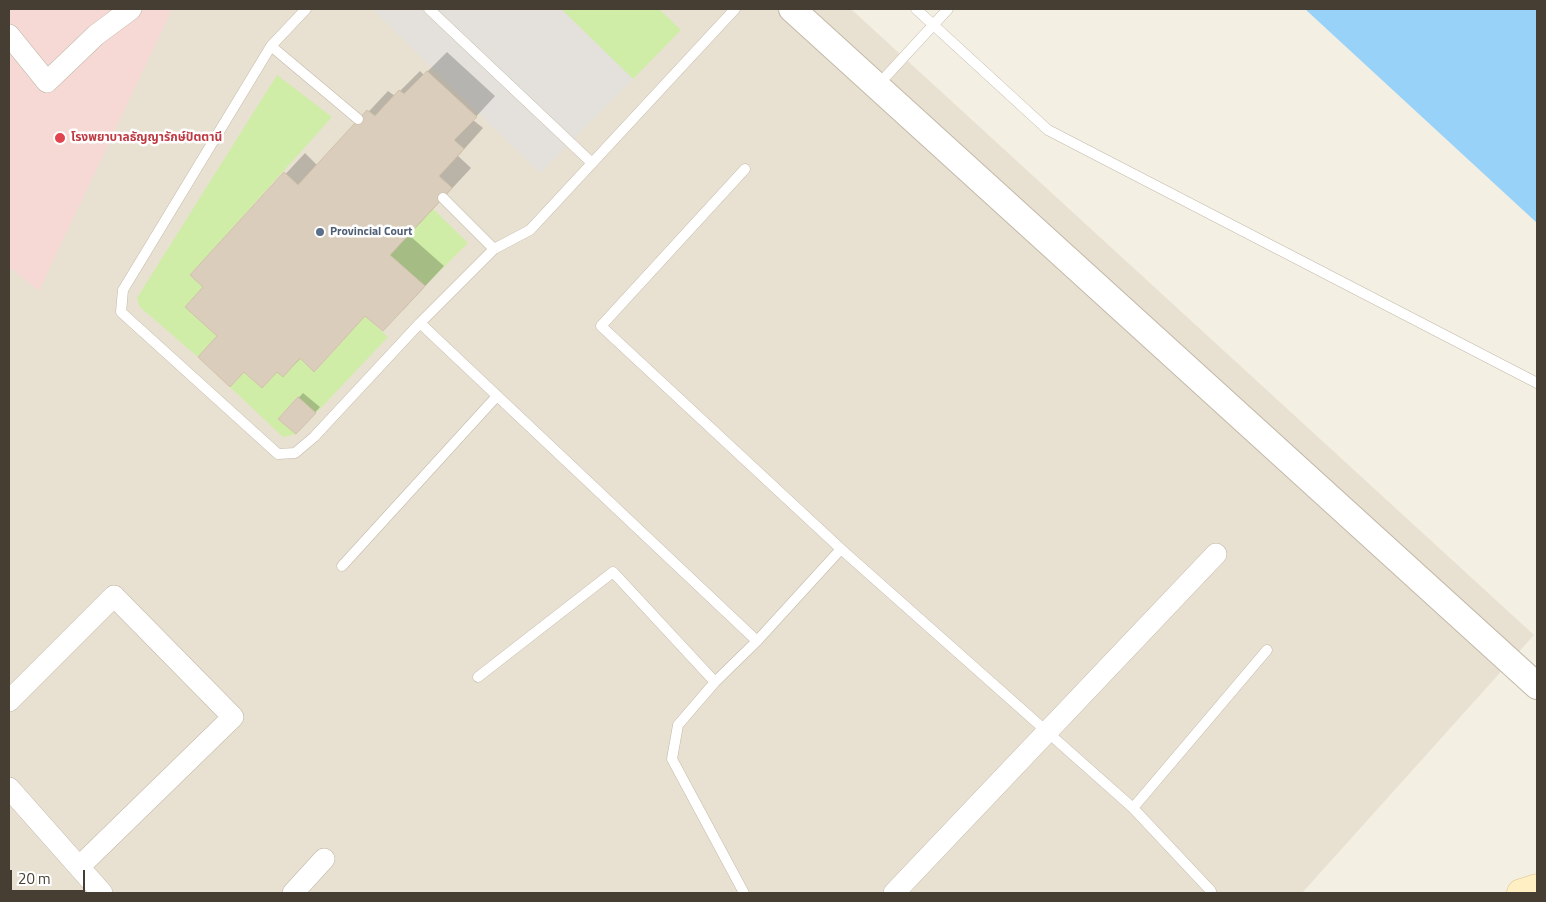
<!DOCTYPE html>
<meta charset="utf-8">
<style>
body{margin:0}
#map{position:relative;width:1546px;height:902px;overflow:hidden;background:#f4efe3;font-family:"Titillium Web",sans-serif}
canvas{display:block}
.frame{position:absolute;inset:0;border:10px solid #463e33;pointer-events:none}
.scale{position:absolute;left:10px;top:870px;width:75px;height:22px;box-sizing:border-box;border:2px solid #463e33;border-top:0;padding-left:6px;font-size:15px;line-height:18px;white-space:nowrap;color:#463e33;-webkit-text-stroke:4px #fff;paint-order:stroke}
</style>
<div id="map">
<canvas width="1546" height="902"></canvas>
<div class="frame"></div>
<div class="scale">20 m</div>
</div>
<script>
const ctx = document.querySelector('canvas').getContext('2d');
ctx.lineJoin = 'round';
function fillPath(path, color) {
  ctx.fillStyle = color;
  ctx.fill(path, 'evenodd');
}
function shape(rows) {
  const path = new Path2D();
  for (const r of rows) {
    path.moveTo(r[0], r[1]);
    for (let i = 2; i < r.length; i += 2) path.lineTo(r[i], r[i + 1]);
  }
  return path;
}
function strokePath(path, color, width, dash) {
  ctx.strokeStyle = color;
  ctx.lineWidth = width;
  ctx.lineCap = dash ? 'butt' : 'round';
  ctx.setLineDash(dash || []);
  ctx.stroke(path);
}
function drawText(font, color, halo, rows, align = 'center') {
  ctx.font = font + ' "Titillium Web","Noto Sans Thai",sans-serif';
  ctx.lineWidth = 5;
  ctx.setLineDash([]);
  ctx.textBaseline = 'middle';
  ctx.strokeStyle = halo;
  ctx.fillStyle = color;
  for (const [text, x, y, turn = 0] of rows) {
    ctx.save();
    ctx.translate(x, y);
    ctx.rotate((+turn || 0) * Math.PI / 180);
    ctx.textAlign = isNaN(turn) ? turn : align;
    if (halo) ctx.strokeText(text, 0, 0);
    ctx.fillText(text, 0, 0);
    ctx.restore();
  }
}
fillPath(shape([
 [9,9,851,9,1534,635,1302,893,9,893]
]), '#e8e1d1');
fillPath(shape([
 [9,9,172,9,39,291,9,267]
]), '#f6d9d5');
fillPath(shape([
 [561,9,659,9,681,30,633,79],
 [277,75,332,117,190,275,203,287,217,336,198,357,140,307,137,298],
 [433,209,468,243,425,286,390,255],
 [365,316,388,337,316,413,297,397,278,419,296,434,283,437,230,387,244,372,262,388,277,372,283,377,300,358,315,372]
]), '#cfeda7');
fillPath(shape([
 [372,9,561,9,633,79,540,173]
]), '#e4e1dd');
fillPath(shape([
 [1305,9,1537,9,1537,223]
]), '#98d2f8');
fillPath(shape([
 [447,52,495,96,473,120,483,128,458,156,471,168,409,235,444,266,403,310,366,315,314,370,301,358,283,376,219,336,205,287,192,275,305,153,318,166,388,91,395,96,420,71,424,75],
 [303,393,320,407,301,428,280,418]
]), '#0003');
const building = shape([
 [427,71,477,117,454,140,464,149,439,176,452,188,390,255,425,286,383,331,365,316,314,372,300,358,283,377,277,372,262,388,244,372,230,387,198,357,217,336,185,307,203,287,190,275,284,172,298,185,367,110,375,116,399,90,404,94,427,71],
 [298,397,316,413,296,434,278,419,298,397]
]);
fillPath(building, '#dacdbb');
strokePath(building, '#d2c2aa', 1);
const service = shape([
 [306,9,271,46,123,290,121,312,278,454,295,453,314,437,420,323,494,249,530,230,735,9],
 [429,9,592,163],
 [916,9,1048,130,1537,383],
 [271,46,358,119],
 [878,85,948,9],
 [745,169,601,326,841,549,1133,808,1211,891],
 [443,198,494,249],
 [420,323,757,641],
 [342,566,497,396],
 [478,677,613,572,715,682],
 [1133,808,1267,650],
 [744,893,672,759,678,725,715,682,757,641,841,549]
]);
const minor = shape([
 [9,35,47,82,96,35,131,9],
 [9,701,114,596,233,717,79,867],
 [9,788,102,893],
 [293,893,324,859],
 [894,893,1216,554]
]);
const tertiary = shape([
 [792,9,1537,686]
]);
const secondary = shape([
 [1521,893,1537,888]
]);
strokePath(service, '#c3b9a8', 11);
strokePath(minor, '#c3b9a8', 22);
strokePath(tertiary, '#c3b9a8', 28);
strokePath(secondary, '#d9c48e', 29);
strokePath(service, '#fff', 10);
strokePath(minor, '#fff', 21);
strokePath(tertiary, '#fff', 26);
strokePath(secondary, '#ffefc2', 28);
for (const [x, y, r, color] of [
 [60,138,6,"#e0444e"],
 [320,232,5,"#5c6f8a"]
]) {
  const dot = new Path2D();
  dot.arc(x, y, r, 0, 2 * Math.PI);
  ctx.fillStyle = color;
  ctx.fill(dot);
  strokePath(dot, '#fff', 2);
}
drawText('bold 12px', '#be3a42', '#fff', [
 ["โรงพยาบาลธัญญารักษ์ปัตตานี",71,138]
], 'left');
drawText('bold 12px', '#4e5e75', '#fff', [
 ["Provincial Court",330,232]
], 'left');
</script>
